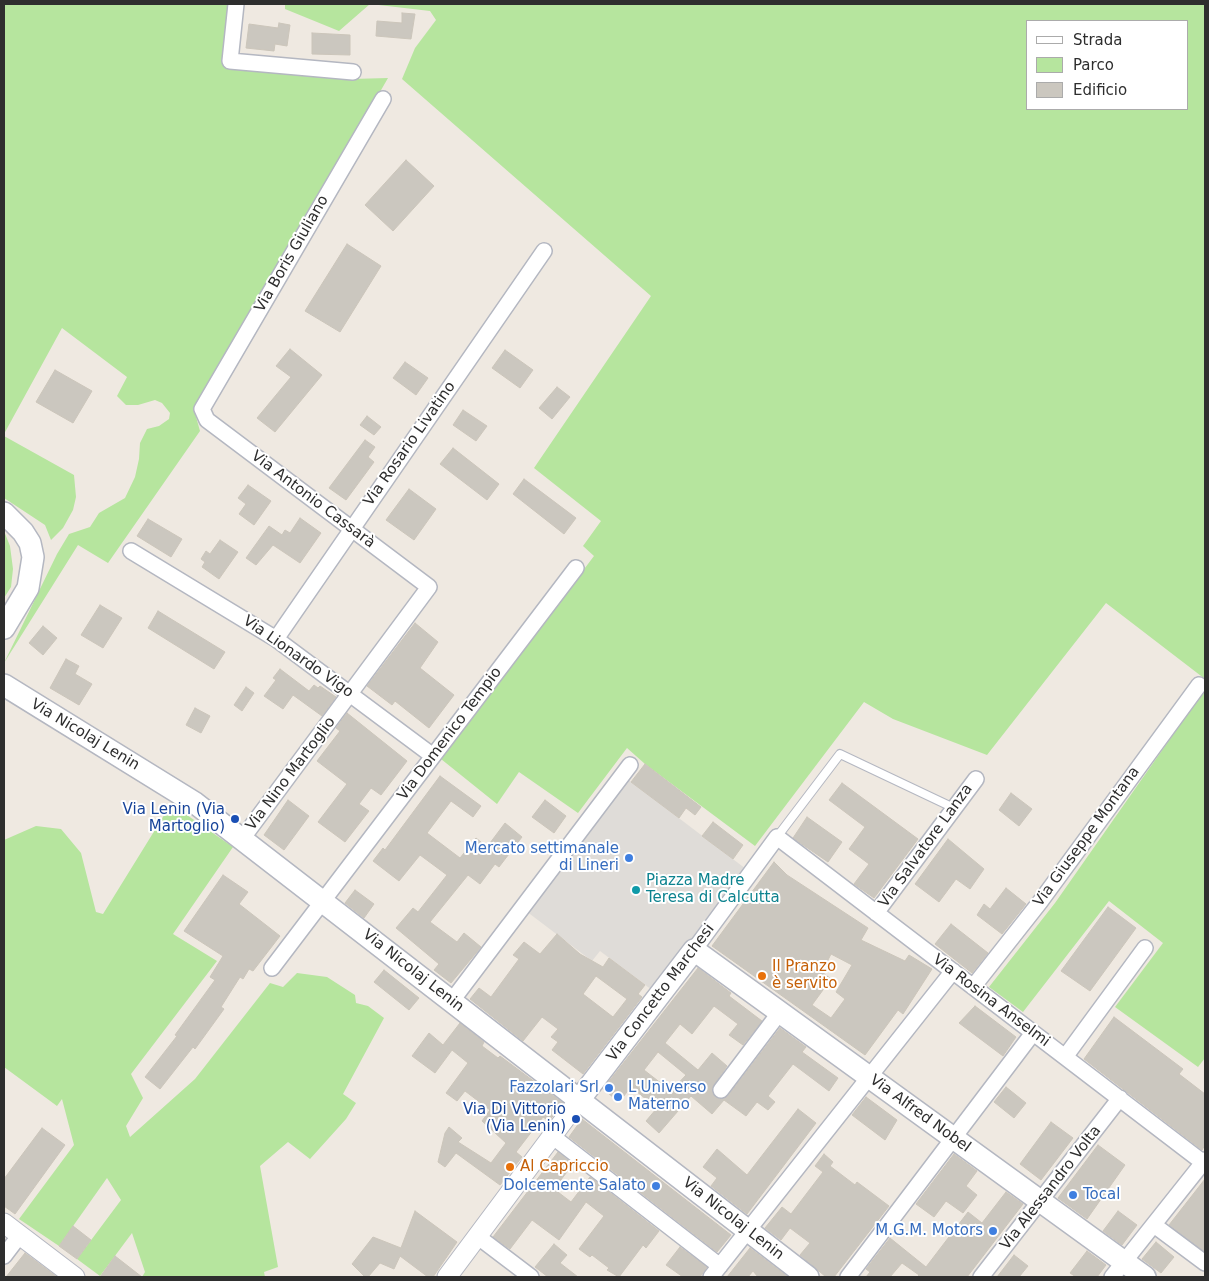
<!DOCTYPE html>
<meta charset="utf-8">
<style>
body{margin:0}
#map{position:relative;width:1209px;height:1281px;overflow:hidden;background:#efe9e1;font-family:"DejaVu Sans",sans-serif}
canvas{display:block}
.frame{position:absolute;inset:0;border:5px solid #2e2e2e;pointer-events:none}
.legend{position:absolute;left:1026px;top:20px;width:162px;height:90px;box-sizing:border-box;background:#fff;border:1px solid #ababab;margin:0;padding:6px 9px;list-style:none;font-size:15px;color:#2e2e2e}
.legend li{display:flex;align-items:center;gap:10px;height:25px}
.legend b{width:25px;border:1px solid #ababab}
</style>
<div id="map">
<canvas width="1209" height="1281"></canvas>
<div class="frame"></div>
<ul class="legend">
<li><b style="height:6px;background:#fff"></b>Strada</li>
<li><b style="height:14px;background:#b6e59e"></b>Parco</li>
<li><b style="height:14px;background:#cbc7bf"></b>Edificio</li>
</ul>
</div>
<script>
const ctx = document.querySelector('canvas').getContext('2d');
ctx.lineJoin = 'round';
function fillPath(path, color) {
  ctx.fillStyle = color;
  ctx.fill(path, 'evenodd');
}
function shape(rows) {
  const path = new Path2D();
  for (const r of rows) {
    path.moveTo(r[0], r[1]);
    for (let i = 2; i < r.length; i += 2) path.lineTo(r[i], r[i + 1]);
  }
  return path;
}
function strokePath(path, color, width, dash) {
  ctx.strokeStyle = color;
  ctx.lineWidth = width;
  ctx.lineCap = dash ? 'butt' : 'round';
  ctx.setLineDash(dash || []);
  ctx.stroke(path);
}
function drawText(font, color, halo, rows, align = 'center') {
  ctx.font = font + ' "DejaVu Sans",sans-serif';
  ctx.lineWidth = 4;
  ctx.setLineDash([]);
  ctx.textBaseline = 'middle';
  ctx.strokeStyle = halo;
  ctx.fillStyle = color;
  for (const [text, x, y, turn = 0] of rows) {
    ctx.save();
    ctx.translate(x, y);
    ctx.rotate((+turn || 0) * Math.PI / 180);
    ctx.textAlign = isNaN(turn) ? turn : align;
    if (halo) ctx.strokeText(text, 0, 0);
    ctx.fillText(text, 0, 0);
    ctx.restore();
  }
}
fillPath(shape([
 [4,4,228,4,223,65,351,79,388,78,195,413,200,431,108,563,78,545,4,663,57,554,69,534,90,527,99,513,125,498,135,477,139,459,140,443,147,429,159,426,169,419,170,413,162,403,155,400,138,405,126,405,117,396,127,377,62,328,4,434],
 [285,4,1205,4,1205,679,1106,603,987,755,893,719,864,702,755,846,645,764,627,748,578,813,519,772,497,804,441,759,594,556,583,546,601,521,534,468,651,296,402,79,415,48,436,20,430,11,370,4,339,31,285,9],
 [1028,21,1188,21,1188,109,1028,109],
 [4,436,74,475,76,497,73,510,63,528,51,540,45,525,4,498],
 [4,531,10,546,13,569,11,587,4,598],
 [1205,689,1205,1058,1198,1067,1115,1007,1163,943,1109,901,1023,1012,989,987,1055,903],
 [171,804,233,847,173,934,217,961,131,1074,143,1098,126,1126,130,1137,195,1079,270,983,283,987,297,973,327,977,355,995,356,1003,368,1006,384,1018,343,1094,356,1103,346,1119,310,1159,288,1142,260,1166,278,1267,264,1272,265,1277,142,1277,145,1272,132,1233,100,1276,77,1259,121,1200,107,1178,59,1246,19,1219,74,1145,62,1099,57,1106,4,1067,4,840,36,826,61,829,81,853,96,912,103,914]
]), '#b6e59e');
fillPath(shape([
 [622,775,750,872,660,996,600,951,592,961,522,908]
]), '#dfdcd8');
const building = shape([
 [402,13,415,14,411,39,376,36,377,21,402,23,402,13],
 [279,23,290,25,287,46,275,44,274,51,246,48,249,24,278,28,279,23],
 [312,33,350,35,350,55,312,54,312,33],
 [406,160,434,186,393,231,365,205,406,160],
 [347,244,381,266,340,332,305,311,347,244],
 [290,349,322,375,275,432,257,418,291,377,276,366,290,349],
 [505,350,533,370,520,388,492,368,505,350],
 [405,362,428,378,416,395,393,378,405,362],
 [55,370,92,391,73,423,36,402,55,370],
 [557,387,570,397,552,419,539,408,557,387],
 [463,410,487,426,476,441,453,425,463,410],
 [367,416,381,427,374,435,360,425,367,416],
 [365,440,375,447,368,457,374,462,346,500,329,488,365,440],
 [453,448,499,484,487,500,440,464,453,448],
 [524,479,576,518,564,534,513,494,524,479],
 [248,485,271,501,254,525,239,514,246,504,238,498,248,485],
 [409,489,436,509,414,540,386,520,409,489],
 [300,518,321,533,300,563,273,545,256,565,246,558,269,526,282,535,285,530,290,533,300,518],
 [148,519,182,539,171,557,137,536,148,519],
 [220,540,238,552,219,579,202,567,205,562,201,559,206,551,210,554,220,540],
 [100,605,122,618,103,648,81,635,100,605],
 [158,611,225,652,214,669,148,628,158,611],
 [415,623,438,642,420,668,454,695,429,728,395,701,392,705,367,686,415,623],
 [43,626,57,638,43,655,29,643,43,626],
 [66,659,79,666,75,674,92,684,79,705,50,688,66,659],
 [280,669,309,691,314,685,318,688,320,686,336,697,322,716,293,695,283,709,264,696,276,680,273,678,280,669],
 [246,687,254,693,242,711,234,705,246,687],
 [195,708,210,716,201,733,186,725,195,708],
 [347,713,407,761,381,795,371,788,359,804,369,811,345,842,318,822,347,784,317,761,340,731,336,728,347,713],
 [645,764,701,807,695,815,686,808,679,818,631,782,645,764],
 [440,776,481,806,473,817,451,801,427,833,460,858,476,838,487,847,505,823,522,837,499,867,495,864,480,884,468,875,430,922,457,942,464,933,481,947,451,983,434,970,439,964,396,928,413,908,418,912,447,875,420,855,399,881,373,861,383,848,385,850,440,776],
 [842,783,918,839,874,898,854,884,869,864,849,849,865,827,829,800,842,783],
 [1011,793,1032,809,1019,826,999,810,1011,793],
 [288,800,309,816,284,850,264,835,288,800],
 [545,800,566,816,554,833,532,817,545,800],
 [807,817,842,842,828,862,793,838,807,817],
 [713,822,743,845,733,859,702,836,713,822],
 [948,839,984,869,970,889,956,879,939,902,915,884,948,839],
 [774,862,787,875,868,928,861,940,905,961,909,955,932,969,903,1014,898,1010,865,1055,712,946,774,862],
 [831,954,852,965,836,992,845,999,831,1018,812,1005,831,979,822,972,831,954],
 [223,875,248,892,239,904,280,936,253,971,249,969,243,979,240,977,221,1007,224,1009,195,1049,193,1047,160,1089,145,1077,177,1036,175,1035,215,980,210,977,223,956,184,931,223,875],
 [1006,888,1026,904,1002,934,977,915,984,904,990,909,1006,888],
 [355,890,374,904,364,918,345,903,355,890],
 [1108,907,1136,928,1090,991,1061,971,1108,907],
 [951,924,988,953,972,973,935,944,951,924],
 [557,934,580,954,603,967,609,958,645,985,638,994,642,997,583,1074,552,1050,558,1042,551,1037,558,1029,542,1017,523,1041,470,999,479,988,491,997,519,959,513,955,524,942,540,954,557,934],
 [596,976,627,999,613,1017,583,994,596,976],
 [698,968,731,993,729,996,762,1021,743,1045,729,1035,738,1024,714,1006,692,1034,680,1024,665,1043,698,1070,712,1053,727,1066,712,1088,715,1097,720,1099,728,1096,780,1028,806,1047,802,1052,838,1078,829,1091,793,1064,768,1096,775,1102,768,1110,757,1102,746,1116,724,1100,712,1114,691,1096,659,1133,646,1121,657,1108,631,1087,619,1102,603,1089,698,968],
 [658,1052,686,1075,671,1091,644,1070,658,1052],
 [384,970,419,998,409,1010,374,982,384,970],
 [975,1006,1016,1037,1003,1056,959,1023,975,1006],
 [1114,1017,1183,1069,1179,1074,1205,1094,1205,1145,1202,1150,1084,1059,1114,1017],
 [460,1023,484,1042,482,1046,498,1058,500,1056,563,1103,549,1121,543,1117,516,1152,522,1157,500,1185,456,1153,445,1167,438,1162,445,1133,449,1127,462,1138,458,1142,491,1163,506,1143,482,1121,490,1110,465,1091,457,1101,446,1093,468,1063,452,1050,435,1073,412,1056,429,1033,443,1045,460,1023],
 [1006,1087,1026,1103,1014,1118,994,1102,1006,1087],
 [866,1097,897,1120,885,1140,852,1115,866,1097],
 [798,1109,816,1123,747,1214,711,1186,717,1178,703,1167,717,1149,747,1175,798,1109],
 [582,1119,731,1235,717,1252,569,1137,582,1119],
 [1051,1122,1073,1138,1041,1180,1020,1164,1051,1122],
 [42,1128,65,1145,15,1214,4,1206,4,1179,42,1128],
 [1098,1145,1125,1165,1087,1219,1058,1198,1098,1145],
 [558,1152,573,1164,554,1189,571,1202,590,1177,659,1231,646,1248,643,1245,619,1277,607,1270,609,1268,592,1255,590,1257,579,1249,604,1216,586,1202,559,1240,532,1220,510,1249,493,1237,558,1152],
 [824,1154,833,1162,830,1166,855,1185,857,1182,889,1206,834,1277,826,1277,800,1255,810,1243,790,1228,781,1240,765,1228,782,1207,791,1214,823,1172,815,1166,824,1154],
 [954,1154,977,1171,966,1186,977,1195,963,1213,946,1201,934,1217,916,1204,954,1154],
 [1205,1179,1205,1252,1169,1225,1205,1179],
 [1006,1192,1023,1204,967,1277,917,1277,919,1275,902,1263,890,1277,866,1277,870,1272,866,1269,890,1238,926,1267,968,1212,982,1223,1006,1192],
 [415,1211,457,1242,433,1277,428,1277,400,1256,394,1269,380,1263,368,1277,365,1277,352,1264,373,1237,401,1248,415,1211],
 [1118,1211,1137,1225,1122,1245,1103,1231,1118,1211],
 [73,1226,91,1240,77,1259,59,1246,73,1226],
 [1156,1242,1174,1257,1161,1273,1142,1259,1156,1242],
 [554,1244,567,1255,560,1263,578,1277,548,1277,535,1267,554,1244],
 [680,1247,707,1267,700,1277,683,1277,666,1265,680,1247],
 [750,1248,788,1277,758,1277,753,1271,748,1277,727,1277,750,1248],
 [1087,1251,1106,1265,1097,1277,1076,1277,1070,1273,1087,1251],
 [25,1253,57,1277,6,1277,25,1253],
 [1014,1255,1028,1266,1019,1277,997,1277,1014,1255],
 [115,1256,142,1277,100,1277,115,1256]
]);
fillPath(building, '#cbc7bf');
strokePath(building, '#cbc5ba', 1);
const service = shape([
 [777,837,840,754,954,808]
]);
const minor = shape([
 [236,4,230,61,353,72],
 [131,551,276,639,433,756],
 [276,639,544,251],
 [242,839,429,587,207,420,202,409,383,99],
 [876,913,976,779],
 [694,950,777,837,1205,1164],
 [272,968,576,568],
 [973,987,1040,902,1199,685],
 [451,1002,630,765],
 [1065,1057,1145,948],
 [721,1090,780,1012],
 [552,1136,720,1266],
 [1154,1225,1205,1263],
 [477,1236,531,1277],
 [4,1256,20,1235],
 [711,1277,953,971],
 [848,1277,1033,1033],
 [981,1277,1120,1098],
 [1112,1277,1205,1160]
]);
const tertiary = shape([
 [4,1223,75,1277],
 [447,1277,579,1100]
]);
const secondary = shape([
 [4,513,23,532,30,543,33,557,28,588,4,628],
 [4,685,195,803,808,1277],
 [579,1100,694,950,1145,1277]
]);
strokePath(service, '#b4b7c1', 10);
strokePath(minor, '#b4b7c1', 18);
strokePath(tertiary, '#b4b7c1', 21);
strokePath(secondary, '#b4b7c1', 24);
strokePath(service, '#fff', 8);
strokePath(minor, '#fff', 15);
strokePath(tertiary, '#fff', 19);
strokePath(secondary, '#fff', 21);
for (const [x, y, r, color] of [
 [235,819,5,"#1a4fb4"],
 [629,858,5,"#3f7fe0"],
 [636,890,5,"#0f9aa8"],
 [762,976,5,"#e8710a"],
 [609,1088,5,"#3f7fe0"],
 [618,1097,5,"#3f7fe0"],
 [576,1119,5,"#1a4fb4"],
 [510,1167,5,"#e8710a"],
 [656,1186,5,"#3f7fe0"],
 [1073,1195,5,"#3f7fe0"],
 [993,1231,5,"#3f7fe0"]
]) {
  const dot = new Path2D();
  dot.arc(x, y, r, 0, 2 * Math.PI);
  ctx.fillStyle = color;
  ctx.fill(dot);
  strokePath(dot, '#fff', 2);
}
drawText('15px', '#2e2e2e', '#fff', [
 ["Via Boris Giuliano",292,254,-60],
 ["Via Rosario Livatino",410,444,-55],
 ["Via Antonio Cassarà",313,500,37],
 ["Via Lionardo Vigo",298,657,35],
 ["Via Domenico Tempio",450,734,-53],
 ["Via Nicolaj Lenin",85,735,31],
 ["Via Nino Martoglio",291,774,-53],
 ["Via Giuseppe Montana",1087,837,-54],
 ["Via Salvatore Lanza",926,846,-54],
 ["Via Nicolaj Lenin",413,971,38],
 ["Via Concetto Marchesi",661,993,-53],
 ["Via Rosina Anselmi",991,1001,37],
 ["Via Alfred Nobel",920,1114,36],
 ["Via Alessandro Volta",1051,1188,-52],
 ["Via Nicolaj Lenin",733,1219,38]
]);
drawText('15px', '#164399', '#fff', [
 ["Via Lenin (Via",225,810],
 ["Martoglio)",225,827],
 ["Via Di Vittorio",566,1110],
 ["(Via Lenin)",566,1127]
], 'right');
drawText('15px', '#366cbe', '#fff', [
 ["Mercato settimanale",619,849],
 ["di Lineri",619,866],
 ["Fazzolari Srl",599,1088],
 ["L'Universo",628,1088,"left"],
 ["Materno",628,1105,"left"],
 ["Dolcemente Salato",646,1186],
 ["Tocal",1083,1195,"left"],
 ["M.G.M. Motors",983,1231]
], 'right');
drawText('15px', '#0d838f', '#fff', [
 ["Piazza Madre",646,881],
 ["Teresa di Calcutta",646,898]
], 'left');
drawText('15px', '#c56008', '#fff', [
 ["Il Pranzo",772,967],
 ["è servito",772,984],
 ["Al Capriccio",520,1167]
], 'left');
</script>
